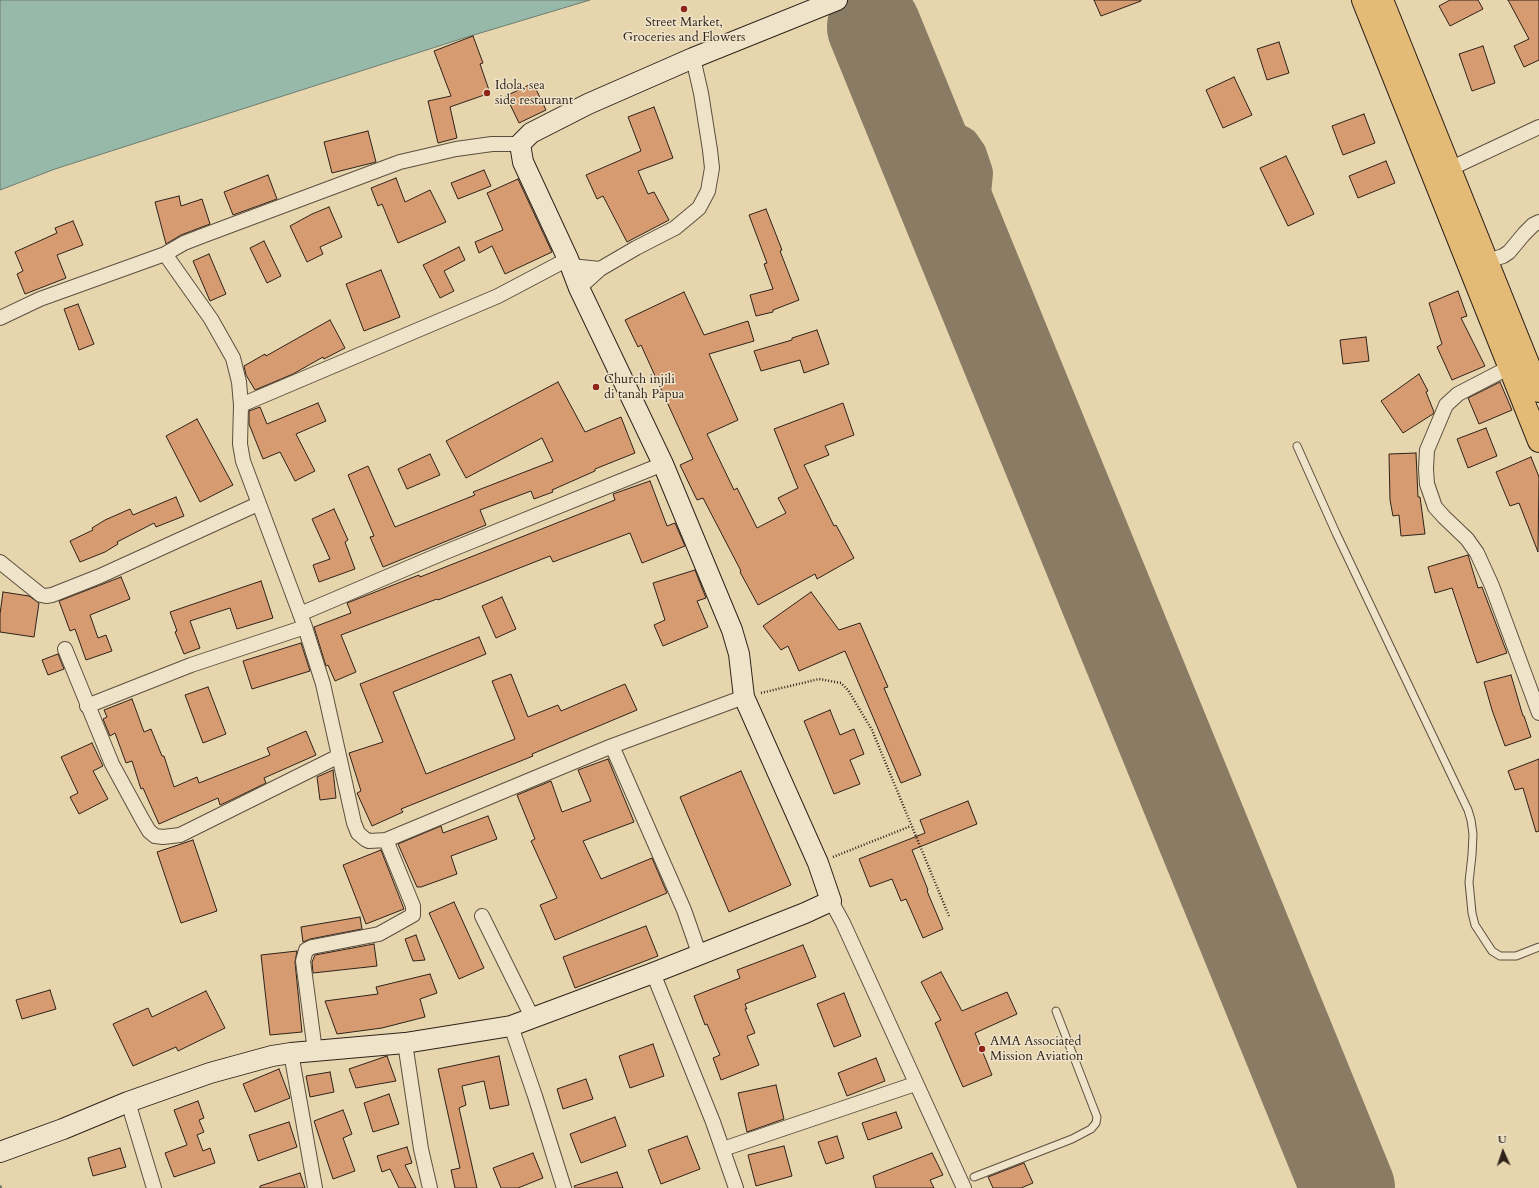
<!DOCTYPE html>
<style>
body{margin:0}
#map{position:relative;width:1539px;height:1188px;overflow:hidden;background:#e7d6ad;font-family:Cardo,serif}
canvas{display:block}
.north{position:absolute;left:1483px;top:1132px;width:40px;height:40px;-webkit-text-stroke:3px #efe4ca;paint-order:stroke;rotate:357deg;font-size:11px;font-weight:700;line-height:16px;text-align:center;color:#2e221a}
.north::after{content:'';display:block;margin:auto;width:14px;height:18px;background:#2e221a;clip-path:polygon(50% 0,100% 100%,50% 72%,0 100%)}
</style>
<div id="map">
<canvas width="1539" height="1188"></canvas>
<div class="north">U</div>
</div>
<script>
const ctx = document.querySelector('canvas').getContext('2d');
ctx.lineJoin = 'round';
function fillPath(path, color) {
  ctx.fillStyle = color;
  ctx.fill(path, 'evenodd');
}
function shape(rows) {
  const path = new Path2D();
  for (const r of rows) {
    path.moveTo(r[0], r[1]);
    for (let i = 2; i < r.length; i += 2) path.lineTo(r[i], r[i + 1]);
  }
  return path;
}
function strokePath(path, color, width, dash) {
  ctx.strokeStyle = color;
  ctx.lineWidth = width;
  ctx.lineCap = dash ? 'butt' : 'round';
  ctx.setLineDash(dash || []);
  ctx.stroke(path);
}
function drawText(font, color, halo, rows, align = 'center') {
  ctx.font = font + ' Cardo,serif';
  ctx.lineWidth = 3;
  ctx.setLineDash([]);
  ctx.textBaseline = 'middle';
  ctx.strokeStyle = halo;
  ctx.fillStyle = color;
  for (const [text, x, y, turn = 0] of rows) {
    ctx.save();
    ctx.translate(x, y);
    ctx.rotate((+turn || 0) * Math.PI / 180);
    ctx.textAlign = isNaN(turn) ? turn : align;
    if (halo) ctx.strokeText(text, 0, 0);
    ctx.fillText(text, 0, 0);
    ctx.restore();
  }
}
const water = shape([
 [0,0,590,0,467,37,55,169,0,190,0,0]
]);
fillPath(water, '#97b9aa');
strokePath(water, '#6d7d70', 1);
strokePath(shape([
 [0,1187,0,1188]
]), '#6d7d70', 4);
strokePath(shape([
 [928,160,932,148,942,141,951,140,961,145,968,155,974,173,966,252]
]), '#8a7c64', 38);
strokePath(shape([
 [874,27,1348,1188]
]), '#8a7c64', 94);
const building = shape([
 [1094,0,1141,0,1141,1,1101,16,1094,0],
 [1450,0,1478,0,1483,9,1450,26,1439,6,1450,0],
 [1508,0,1539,0,1539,60,1524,67,1514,46,1529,39,1508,0],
 [473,36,483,63,480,64,490,93,450,107,457,138,438,143,428,101,451,96,434,51,473,36],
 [1279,42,1289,73,1267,80,1257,49,1279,42],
 [1483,46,1495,83,1472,91,1459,54,1483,46],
 [1234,77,1252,115,1223,128,1206,90,1234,77],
 [533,83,546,110,519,123,506,96,533,83],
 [654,107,673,158,638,171,648,194,654,192,669,220,627,242,603,196,597,199,586,175,641,151,628,117,654,107],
 [1364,114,1375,143,1343,155,1332,126,1364,114],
 [368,131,376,162,332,173,324,142,368,131],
 [1286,156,1314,214,1288,226,1260,168,1286,156],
 [1386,161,1395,183,1358,198,1349,176,1386,161],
 [484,170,491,186,458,199,451,183,484,170],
 [268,175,277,199,233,215,224,192,268,175],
 [396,178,405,202,430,190,446,222,398,243,382,204,378,206,371,188,396,178],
 [518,179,552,252,505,274,492,246,479,253,475,242,503,230,487,193,518,179],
 [179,196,181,206,202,199,210,224,181,235,166,244,155,202,179,196],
 [329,207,342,237,320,247,323,254,307,262,290,226,312,214,329,207],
 [766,209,782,250,780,251,799,300,773,310,773,312,756,316,750,295,773,289,764,264,767,263,749,215,766,209],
 [73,221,83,245,57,255,66,278,25,294,17,274,23,271,15,252,57,233,55,228,73,221],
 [264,241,281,276,267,283,250,248,264,241],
 [459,247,465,260,444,271,454,291,440,298,423,265,459,247],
 [209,254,226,294,210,301,193,261,209,254],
 [381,270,400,317,364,331,346,284,381,270],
 [1458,291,1467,316,1461,318,1485,366,1452,380,1437,347,1442,344,1429,303,1458,291],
 [684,292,704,335,748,321,754,341,709,354,738,420,707,434,734,490,737,488,757,528,786,513,778,498,798,488,774,429,843,403,854,435,825,446,829,455,804,465,834,526,836,525,854,558,817,579,815,574,758,605,740,572,741,571,703,498,697,500,680,465,693,459,641,345,638,347,625,320,684,292],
 [78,304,94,344,79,350,64,309,78,304],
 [330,320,345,348,324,359,323,357,293,374,255,390,246,375,244,366,265,354,266,356,330,320],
 [817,330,829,364,804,373,800,360,761,371,754,351,792,340,792,338,817,330],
 [1366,337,1369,361,1343,364,1340,340,1366,337],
 [1419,374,1428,391,1426,392,1434,412,1433,414,1403,433,1381,401,1419,374],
 [558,382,585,432,621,417,635,453,595,469,595,471,552,490,553,492,534,499,531,491,480,510,486,525,383,567,370,537,374,536,348,475,368,466,395,527,475,495,473,492,553,461,542,438,466,478,446,441,558,382],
 [1500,382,1512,410,1479,424,1468,398,1500,382],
 [318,403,326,421,296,434,315,471,295,481,280,452,263,459,249,424,249,411,260,407,267,424,318,403],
 [197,419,233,485,200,502,166,436,197,419],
 [1486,428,1497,456,1468,468,1457,439,1486,428],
 [1416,453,1418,497,1420,497,1425,534,1401,536,1399,515,1393,516,1390,500,1389,454,1416,453],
 [430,454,440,475,407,489,398,469,430,454],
 [1531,457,1539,477,1538,552,1519,503,1510,506,1496,472,1531,457],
 [650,481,667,526,675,523,685,546,642,563,630,533,553,562,550,556,438,600,437,599,341,635,356,672,335,681,328,665,326,666,314,627,351,613,347,603,419,575,420,577,615,500,613,494,650,481],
 [176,497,184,516,156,527,154,523,117,542,118,544,105,552,80,562,70,541,93,530,92,528,105,520,130,509,133,515,176,497],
 [334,509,348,540,345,542,355,569,319,582,313,565,330,559,312,519,334,509],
 [1468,555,1478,588,1482,587,1507,653,1477,663,1452,588,1435,593,1428,567,1468,555],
 [695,570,706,598,697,601,708,627,663,646,654,625,665,620,653,583,695,570],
 [121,577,130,599,90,615,98,638,106,635,112,651,86,660,75,629,70,631,59,601,121,577],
 [261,581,273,618,237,629,230,608,190,621,200,648,184,654,175,632,177,631,170,612,261,581],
 [3,592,29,596,39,603,34,637,0,632,0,614,3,592],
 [811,592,839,630,860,623,888,687,884,688,921,775,901,783,845,651,799,671,788,646,781,650,763,626,811,592],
 [502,597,516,629,496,638,482,606,502,597],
 [479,637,486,654,393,692,426,774,515,739,492,681,511,674,528,717,558,705,561,711,625,684,637,710,532,754,533,756,401,809,403,812,372,826,357,793,361,791,349,753,383,742,360,684,479,637],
 [301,643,310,671,252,689,243,661,301,643],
 [58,654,64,669,48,675,42,660,58,654],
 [1511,675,1523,716,1524,716,1531,737,1505,746,1492,710,1484,682,1511,675],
 [208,687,226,734,203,743,185,695,208,687],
 [132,699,144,732,151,729,162,756,164,756,174,787,197,777,199,783,270,755,267,748,306,731,316,755,264,778,266,783,229,801,220,805,218,798,159,824,143,788,141,789,132,761,126,763,115,733,110,736,103,719,107,717,104,710,132,699],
 [830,710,840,735,854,729,864,754,850,760,860,784,834,794,804,721,830,710],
 [92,743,103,766,93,771,108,799,79,814,70,797,78,793,61,757,92,743],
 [608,759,634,822,583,841,601,879,652,858,667,893,555,940,540,905,557,898,531,841,535,839,517,795,551,781,562,812,591,801,578,770,608,759],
 [1539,759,1539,831,1536,832,1523,788,1515,790,1508,771,1539,759],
 [333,770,336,798,320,800,317,777,333,770],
 [741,771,791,885,729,912,680,797,741,771],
 [968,801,977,824,912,850,928,890,927,891,943,929,923,938,906,899,901,901,892,879,870,887,859,859,925,833,920,820,968,801],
 [488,816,497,839,451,856,457,874,421,887,417,887,398,844,441,826,443,833,488,816],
 [193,840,217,911,181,923,157,852,193,840],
 [381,850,404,909,366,924,343,865,381,850],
 [454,902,484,968,459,979,429,913,454,902],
 [360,917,362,929,310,939,303,942,301,927,360,917],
 [646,926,658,956,575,988,563,957,646,926],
 [416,935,425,960,413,961,405,939,416,935],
 [374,944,377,966,313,973,312,962,315,955,374,944],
 [803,945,816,977,745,1004,747,1009,745,1009,755,1033,747,1036,759,1065,721,1080,713,1058,720,1055,707,1024,705,1025,694,996,740,978,737,970,803,945],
 [297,951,295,962,302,1032,270,1035,261,955,297,951],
 [941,972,962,1011,1007,992,1017,1014,975,1033,992,1075,963,1087,935,1023,941,1020,921,982,941,972],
 [430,974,437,993,420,999,425,1017,382,1028,337,1034,325,1001,378,994,376,987,430,974],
 [50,990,56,1009,22,1019,16,1000,50,990],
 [206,991,225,1028,178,1051,176,1047,133,1066,113,1024,148,1008,152,1017,206,991],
 [844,993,861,1036,834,1047,817,1004,844,993],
 [653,1044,664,1076,630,1088,619,1056,653,1044],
 [387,1056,396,1081,356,1088,349,1069,387,1056],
 [499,1056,509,1105,490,1109,484,1081,462,1086,466,1105,459,1108,477,1188,455,1188,451,1170,460,1168,438,1069,499,1056],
 [876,1058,885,1081,847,1096,838,1073,876,1058],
 [279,1069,290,1098,255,1112,243,1084,279,1069],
 [330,1072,334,1092,310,1097,306,1076,330,1072],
 [586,1079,593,1099,563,1109,557,1089,586,1079],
 [776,1085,784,1119,747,1132,738,1093,776,1085],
 [389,1094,399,1124,373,1132,364,1103,389,1094],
 [198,1101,204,1118,199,1120,204,1132,197,1135,203,1151,210,1148,215,1163,174,1177,165,1153,187,1145,174,1110,198,1101],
 [343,1110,352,1134,343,1138,355,1171,333,1179,314,1121,343,1110],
 [896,1112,902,1128,868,1140,862,1123,896,1112],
 [615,1117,626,1146,581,1163,570,1134,615,1117],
 [289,1122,297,1147,258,1161,249,1135,289,1122],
 [687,1136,700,1169,661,1184,648,1150,687,1136],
 [837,1136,844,1158,826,1164,818,1142,837,1136],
 [784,1146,792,1176,756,1186,748,1155,784,1146],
 [407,1147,412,1163,405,1165,416,1188,399,1188,390,1169,382,1172,377,1156,407,1147],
 [120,1148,126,1167,93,1176,88,1158,120,1148],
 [533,1153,543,1178,518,1188,501,1188,493,1168,533,1153],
 [932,1153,943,1175,930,1180,934,1188,876,1188,873,1176,932,1153],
 [1024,1163,1033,1183,1021,1188,993,1188,988,1177,1024,1163],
 [617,1172,623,1188,575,1188,574,1186,617,1172],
 [300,1173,305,1188,260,1188,260,1186,300,1173]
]);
fillPath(building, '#d69b70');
strokePath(building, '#2e221a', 1);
const lane = shape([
 [1297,446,1336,533,1468,810,1471,820,1473,834,1472,855,1469,882,1472,913,1475,925,1492,951,1500,956,1516,956,1539,947],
 [974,1177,1072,1139,1091,1129,1096,1123,1097,1117,1056,1011]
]);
const street = shape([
 [1443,172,1539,127],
 [165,254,211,319,233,358,239,382,241,405,240,444,243,461,305,627,323,684,354,823,358,833,365,839,369,841,386,840,612,746,744,697],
 [1488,261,1503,256,1509,252,1524,234,1533,225,1539,222],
 [571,266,600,269],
 [579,288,600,269,636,248,675,228,699,208,708,191,712,168,710,150,701,93,693,58],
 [0,318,40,299,165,254,184,243,202,236,400,162,456,149,492,144,520,144],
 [1510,367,1458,394,1446,405,1427,450,1426,469,1427,484,1435,507,1444,517,1467,539,1477,553,1492,586,1539,713],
 [241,405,498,296,568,259],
 [0,562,41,595,46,596,52,595,100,576,258,504],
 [300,614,443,553,663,464],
 [65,649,112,764,142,819,149,831,155,836,163,837,180,835,339,756],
 [87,706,191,665,305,627],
 [612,746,684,910,699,953],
 [831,901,843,923,964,1188],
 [482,916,533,1019],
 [653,973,713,1122,736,1188],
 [511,1026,535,1096,564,1188],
 [405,1043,421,1149,430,1188],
 [315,1051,303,961,306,950,312,947,379,934,413,915,413,906,386,840],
 [291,1053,315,1188],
 [128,1102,154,1188],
 [723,1149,915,1084]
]);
const secondary = shape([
 [0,1152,63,1129,128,1102,210,1073,272,1056,291,1053,405,1043,511,1026,653,973,805,913,831,901,818,863,744,697,739,654,732,630,663,464,579,288,568,259,523,162,520,144,531,133,588,104,693,58,837,0]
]);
const highway = shape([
 [1363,0,1539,441],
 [1382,0,1539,391]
]);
strokePath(lane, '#5c4f3f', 9);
strokePath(street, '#5c4f3f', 16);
strokePath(secondary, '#2e221a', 22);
strokePath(highway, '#2e221a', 24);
strokePath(shape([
 [761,693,819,679,841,683,848,690,872,730,949,916],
 [833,857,911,826]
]), '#2e221a', 2.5, [1, 2]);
strokePath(lane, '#efe4ca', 7);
strokePath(street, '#efe4ca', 14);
strokePath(secondary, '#efe4ca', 20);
strokePath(highway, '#e4bb76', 22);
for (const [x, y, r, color] of [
 [684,9,4,"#8f2418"],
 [487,93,4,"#8f2418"],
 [596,387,4,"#8f2418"],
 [982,1049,4,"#8f2418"]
]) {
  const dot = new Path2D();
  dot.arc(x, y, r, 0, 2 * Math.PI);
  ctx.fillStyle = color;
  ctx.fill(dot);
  strokePath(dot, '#efe4ca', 1.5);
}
drawText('13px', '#2e221a', '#efe4ca', [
 ["Street Market,",684,23,"center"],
 ["Groceries and Flowers",684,38,"center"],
 ["Idola, sea",495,86],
 ["side restaurant",495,101],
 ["Church injili",604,380],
 ["di tanah Papua",604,395],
 ["AMA Associated",990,1042],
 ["Mission Aviation",990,1057]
], 'left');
</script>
